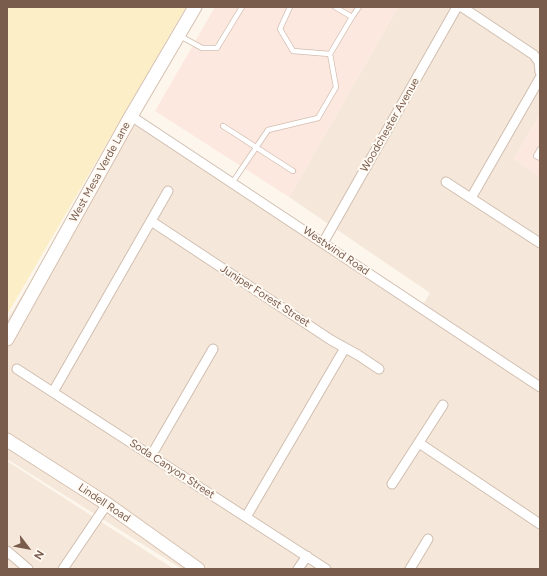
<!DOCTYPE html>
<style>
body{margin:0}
#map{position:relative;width:547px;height:576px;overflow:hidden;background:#fdf6ec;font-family:Figtree,sans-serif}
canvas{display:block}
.frame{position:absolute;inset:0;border:8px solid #7a5c4d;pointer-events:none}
.north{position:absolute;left:8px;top:528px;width:40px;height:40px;-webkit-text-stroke:3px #fffaf3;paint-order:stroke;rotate:122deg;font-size:11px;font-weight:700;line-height:16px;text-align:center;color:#7a5c4d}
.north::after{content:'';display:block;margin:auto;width:14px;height:18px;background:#7a5c4d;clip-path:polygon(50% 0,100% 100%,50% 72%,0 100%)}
</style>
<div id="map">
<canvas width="547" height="576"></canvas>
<div class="frame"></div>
<div class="north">N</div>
</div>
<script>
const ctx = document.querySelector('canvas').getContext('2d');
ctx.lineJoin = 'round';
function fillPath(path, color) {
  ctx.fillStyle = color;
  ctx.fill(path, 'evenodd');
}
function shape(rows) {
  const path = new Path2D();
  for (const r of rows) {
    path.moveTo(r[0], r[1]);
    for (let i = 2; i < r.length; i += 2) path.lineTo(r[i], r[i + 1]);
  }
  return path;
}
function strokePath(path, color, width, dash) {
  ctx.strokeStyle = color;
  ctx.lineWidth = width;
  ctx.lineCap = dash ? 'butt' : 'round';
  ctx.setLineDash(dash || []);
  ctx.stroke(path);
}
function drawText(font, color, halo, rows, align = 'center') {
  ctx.font = font + ' Figtree,sans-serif';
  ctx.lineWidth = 4;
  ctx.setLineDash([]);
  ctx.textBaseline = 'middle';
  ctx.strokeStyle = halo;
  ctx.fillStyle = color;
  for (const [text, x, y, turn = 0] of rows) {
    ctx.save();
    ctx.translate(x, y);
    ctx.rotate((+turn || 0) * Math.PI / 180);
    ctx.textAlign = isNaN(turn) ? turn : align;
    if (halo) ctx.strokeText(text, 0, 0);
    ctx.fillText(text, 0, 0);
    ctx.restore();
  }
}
fillPath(shape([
 [398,7,540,7,540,115,514,159,540,176,540,569,182,569,7,459,7,320,131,116,421,308,430,293,289,197],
 [7,461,174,569,7,569]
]), '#f5e8da');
fillPath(shape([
 [215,7,398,7,289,197,155,111],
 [540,115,540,176,514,159]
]), '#fde8e0');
fillPath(shape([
 [7,7,186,7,7,315]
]), '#fcefc7');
const lane = shape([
 [290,7,280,29,293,51,330,54],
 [335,7,352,17],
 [180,36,202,48,217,48,242,7],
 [223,126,293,171],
 [540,149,536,156,540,158],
 [232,183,268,130,318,118,336,87,330,54,352,17,359,7]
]);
const street = shape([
 [462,7,534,55,539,62,540,72],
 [131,116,540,387],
 [446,182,540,243],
 [471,198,540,78],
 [151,221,331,340,358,355,379,369],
 [323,243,457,7],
 [17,369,326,569],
 [53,392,168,191],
 [419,443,540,524],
 [151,456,213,349],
 [392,484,443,405],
 [246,517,345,348],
 [7,551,28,569],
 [63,569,107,504],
 [298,569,307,556],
 [410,569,428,539]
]);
const secondary = shape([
 [7,339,131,116,195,7],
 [7,440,107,504,198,569]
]);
strokePath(lane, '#d1beb0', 6);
strokePath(street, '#d1beb0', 11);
strokePath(secondary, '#d6c0b0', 15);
strokePath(lane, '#fff', 4.5);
strokePath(street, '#fff', 9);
strokePath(secondary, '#fff', 13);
drawText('11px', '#7a5c4d', '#fffaf3', [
 ["Woodchester Avenue",390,125,-60],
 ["West Mesa Verde Lane",100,172,-61],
 ["Westwind Road",336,251,34],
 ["Juniper Forest Street",265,296,33],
 ["Soda Canyon Street",172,469,33],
 ["Lindell Road",104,503,34]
]);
</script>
